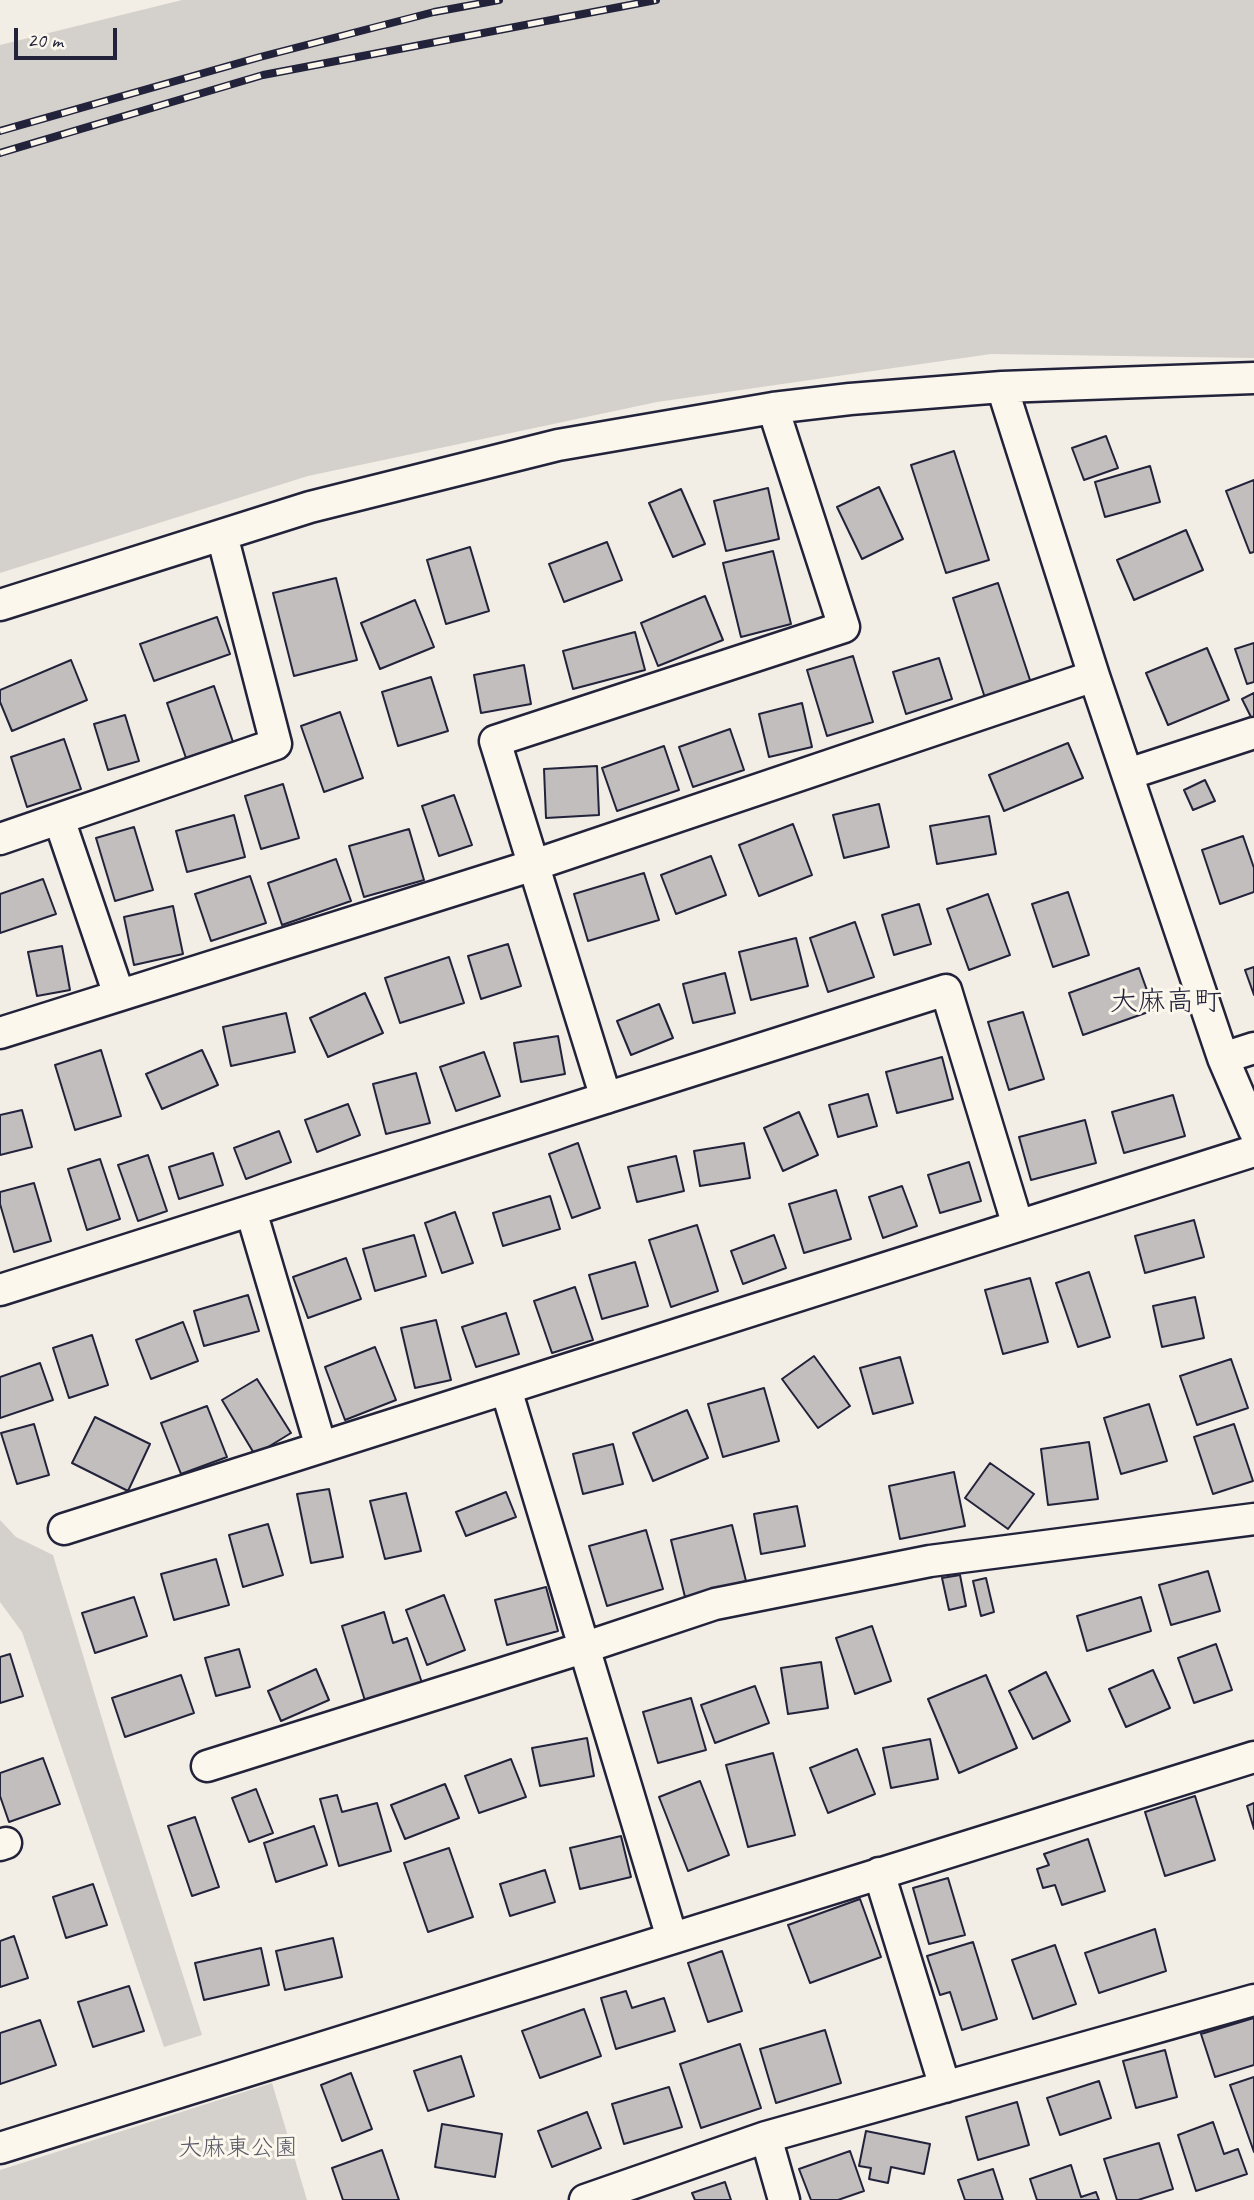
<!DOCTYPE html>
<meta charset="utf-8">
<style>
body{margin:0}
#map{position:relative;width:1254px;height:2200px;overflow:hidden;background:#f2eee5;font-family:Caveat,sans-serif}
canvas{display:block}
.scale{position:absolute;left:14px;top:28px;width:103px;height:32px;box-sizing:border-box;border:4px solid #22223b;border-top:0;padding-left:9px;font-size:21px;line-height:24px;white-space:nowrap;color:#22223b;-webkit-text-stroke:5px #fbf7ec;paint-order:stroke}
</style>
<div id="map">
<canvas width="1254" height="2200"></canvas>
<div class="scale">20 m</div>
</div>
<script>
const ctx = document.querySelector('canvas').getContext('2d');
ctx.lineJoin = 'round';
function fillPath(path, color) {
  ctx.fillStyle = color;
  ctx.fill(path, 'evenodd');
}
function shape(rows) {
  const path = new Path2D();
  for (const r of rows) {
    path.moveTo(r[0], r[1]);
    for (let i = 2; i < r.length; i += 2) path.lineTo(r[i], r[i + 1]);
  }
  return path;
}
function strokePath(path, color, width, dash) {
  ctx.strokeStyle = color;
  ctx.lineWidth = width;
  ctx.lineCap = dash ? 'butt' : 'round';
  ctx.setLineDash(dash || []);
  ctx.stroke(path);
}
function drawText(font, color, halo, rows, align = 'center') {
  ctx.font = font + ' Caveat,"Klee One",sans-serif';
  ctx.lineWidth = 6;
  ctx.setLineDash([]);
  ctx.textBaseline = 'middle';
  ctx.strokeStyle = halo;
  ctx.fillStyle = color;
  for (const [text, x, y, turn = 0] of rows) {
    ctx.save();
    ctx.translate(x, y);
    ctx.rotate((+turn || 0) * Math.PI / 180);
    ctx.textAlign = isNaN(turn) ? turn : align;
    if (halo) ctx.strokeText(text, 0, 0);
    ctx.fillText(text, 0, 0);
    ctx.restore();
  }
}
fillPath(shape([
 [182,0,1254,0,1254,358,991,354,657,402,308,476,0,573,0,45],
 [0,1520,16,1537,53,1555,115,1762,202,2035,164,2047,22,1632,0,1602],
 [272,2083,307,2200,0,2200,0,2170]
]), '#d4d1cc');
const building = shape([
 [1106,436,1118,468,1084,480,1072,448,1106,436],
 [954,451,989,560,946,573,911,465,954,451],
 [1150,466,1160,502,1105,517,1095,482,1150,466],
 [1254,480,1254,552,1250,553,1226,491,1254,480],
 [879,487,903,539,862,559,837,507,879,487],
 [768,488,779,539,726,551,714,501,768,488],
 [681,489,705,544,673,557,649,503,681,489],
 [1186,530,1203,570,1134,600,1117,560,1186,530],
 [607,542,622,580,564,602,549,564,607,542],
 [470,547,489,611,446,624,427,560,470,547],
 [773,551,791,624,741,637,723,563,773,551],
 [336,578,357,660,294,676,273,593,336,578],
 [998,583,1031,683,985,698,953,598,998,583],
 [705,596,723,640,658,666,641,623,705,596],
 [415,600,434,647,380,669,361,623,415,600],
 [217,617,230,654,154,681,140,644,217,617],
 [635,632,645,670,573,689,563,651,635,632],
 [1254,643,1254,682,1247,684,1235,649,1254,643],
 [1207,648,1229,700,1168,725,1146,673,1207,648],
 [853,656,873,722,827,736,807,670,853,656],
 [939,658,952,699,906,714,893,672,939,658],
 [71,660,87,700,12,731,0,702,0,690,71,660],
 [524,665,531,704,481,713,474,675,524,665],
 [431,677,448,731,398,746,382,692,431,677],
 [214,686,233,742,186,758,167,703,214,686],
 [1254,693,1254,718,1252,719,1242,699,1254,693],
 [802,703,812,747,769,757,759,714,802,703],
 [340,712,363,778,324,792,301,726,340,712],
 [125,715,139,761,108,770,94,724,125,715],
 [730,729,744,770,693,787,679,747,730,729],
 [64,739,81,789,27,807,11,757,64,739],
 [1068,743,1083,778,1004,811,989,775,1068,743],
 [664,746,679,790,617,811,602,768,664,746],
 [597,766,599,815,546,818,544,769,597,766],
 [1205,780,1215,801,1193,810,1184,790,1205,780],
 [283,784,299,838,261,849,245,796,283,784],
 [454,795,472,845,439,856,422,806,454,795],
 [879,804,889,847,844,858,833,815,879,804],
 [234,815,245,857,187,872,176,831,234,815],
 [989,816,996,854,937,864,930,826,989,816],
 [793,824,812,875,759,896,739,845,793,824],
 [134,827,153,890,115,901,96,838,134,827],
 [409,829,424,880,364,897,349,846,409,829],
 [1243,836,1254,868,1254,892,1220,904,1202,850,1243,836],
 [711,856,726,895,676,914,661,875,711,856],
 [336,859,351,901,282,925,268,883,336,859],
 [644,873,659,920,588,941,574,894,644,873],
 [250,876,266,923,211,941,195,894,250,876],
 [43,879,56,914,0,933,0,894,43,879],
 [1068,892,1089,955,1053,967,1032,904,1068,892],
 [988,894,1010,955,969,970,947,909,988,894],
 [919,904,931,944,894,955,882,915,919,904],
 [173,906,183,954,134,965,124,917,173,906],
 [855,922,874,977,828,992,810,938,855,922],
 [796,938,808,986,751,1000,739,952,796,938],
 [508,944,521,986,481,999,468,956,508,944],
 [62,946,70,990,37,996,28,952,62,946],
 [449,957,464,1003,400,1023,385,978,449,957],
 [1254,967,1254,995,1245,970,1254,967],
 [1139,968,1154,1010,1083,1035,1069,993,1139,968],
 [725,973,735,1013,693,1023,683,984,725,973],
 [365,993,383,1033,328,1057,310,1018,365,993],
 [659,1004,673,1038,631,1055,617,1021,659,1004],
 [1023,1012,1044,1079,1009,1090,988,1022,1023,1012],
 [286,1013,295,1052,231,1066,223,1027,286,1013],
 [558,1036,565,1074,521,1082,514,1043,558,1036],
 [101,1050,121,1116,75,1130,55,1065,101,1050],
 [202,1050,218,1085,162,1109,146,1074,202,1050],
 [484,1052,500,1096,456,1111,440,1067,484,1052],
 [942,1057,953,1099,897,1113,886,1072,942,1057],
 [416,1073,430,1123,386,1134,373,1084,416,1073],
 [868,1094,877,1126,838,1137,829,1105,868,1094],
 [1173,1095,1185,1136,1124,1153,1112,1112,1173,1095],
 [348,1104,360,1135,317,1152,305,1120,348,1104],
 [22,1110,32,1147,0,1155,0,1115,22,1110],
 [799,1112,818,1155,783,1171,764,1128,799,1112],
 [1085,1120,1096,1163,1031,1180,1019,1137,1085,1120],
 [279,1131,291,1162,246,1179,234,1148,279,1131],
 [578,1143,600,1208,572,1218,549,1154,578,1143],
 [744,1143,750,1178,700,1186,694,1151,744,1143],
 [213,1153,223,1185,179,1199,169,1167,213,1153],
 [148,1155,167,1211,138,1221,118,1165,148,1155],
 [676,1156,684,1191,637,1202,628,1167,676,1156],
 [100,1159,120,1219,87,1230,68,1169,100,1159],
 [969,1162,981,1201,940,1213,928,1175,969,1162],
 [34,1183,51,1241,14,1252,0,1204,0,1192,34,1183],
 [902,1186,917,1226,883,1238,869,1197,902,1186],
 [836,1190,851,1239,804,1253,789,1204,836,1190],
 [550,1196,560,1229,503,1246,493,1213,550,1196],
 [455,1212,473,1263,442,1273,425,1223,455,1212],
 [1194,1220,1204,1257,1145,1273,1135,1236,1194,1220],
 [697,1225,718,1291,671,1307,649,1240,697,1225],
 [414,1235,426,1276,375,1291,363,1249,414,1235],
 [774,1235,786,1268,743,1284,731,1251,774,1235],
 [346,1258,361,1299,308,1318,293,1277,346,1258],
 [635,1262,648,1306,602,1319,589,1275,635,1262],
 [1089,1272,1110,1337,1078,1347,1056,1283,1089,1272],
 [1030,1278,1048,1342,1003,1354,985,1290,1030,1278],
 [575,1287,593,1340,552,1353,534,1301,575,1287],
 [248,1295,259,1331,204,1346,194,1311,248,1295],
 [1195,1297,1204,1338,1162,1347,1153,1306,1195,1297],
 [506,1313,519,1354,476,1367,462,1327,506,1313],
 [436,1320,451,1380,415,1388,401,1328,436,1320],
 [183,1322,198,1361,151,1379,136,1340,183,1322],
 [92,1335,108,1385,69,1398,53,1348,92,1335],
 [375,1347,396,1400,345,1420,325,1367,375,1347],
 [814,1356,850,1406,818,1428,782,1379,814,1356],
 [900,1357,913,1403,873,1414,860,1368,900,1357],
 [1231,1359,1248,1408,1197,1425,1180,1376,1231,1359],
 [40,1363,53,1400,0,1418,0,1377,40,1363],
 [257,1379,291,1433,255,1455,222,1400,257,1379],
 [764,1388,779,1441,723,1457,708,1404,764,1388],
 [1149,1404,1167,1461,1121,1474,1104,1418,1149,1404],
 [207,1406,227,1457,181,1474,161,1423,207,1406],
 [687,1410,708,1458,653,1481,633,1433,687,1410],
 [95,1417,150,1444,128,1491,72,1463,95,1417],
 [34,1424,49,1475,17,1484,1,1433,34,1424],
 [1234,1424,1253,1481,1213,1494,1194,1437,1234,1424],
 [1089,1442,1098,1499,1048,1505,1041,1449,1089,1442],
 [613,1444,623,1484,583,1494,573,1454,613,1444],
 [990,1463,1034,1494,1008,1529,965,1498,990,1463],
 [954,1472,965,1526,900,1539,889,1486,954,1472],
 [329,1489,343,1557,311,1563,297,1494,329,1489],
 [506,1492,516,1517,466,1536,456,1512,506,1492],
 [406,1493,421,1551,385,1559,370,1501,406,1493],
 [797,1506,805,1546,761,1554,754,1514,797,1506],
 [268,1524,283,1575,243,1587,229,1535,268,1524],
 [732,1525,746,1581,685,1597,671,1540,732,1525],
 [646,1530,663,1589,607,1606,589,1546,646,1530],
 [216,1559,229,1605,174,1620,161,1574,216,1559],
 [1208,1571,1220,1611,1171,1625,1159,1585,1208,1571],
 [960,1575,966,1606,949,1610,942,1578,960,1575],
 [986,1578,994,1612,981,1616,973,1581,986,1578],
 [546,1587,558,1631,507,1645,495,1600,546,1587],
 [444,1595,465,1650,427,1665,406,1610,444,1595],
 [134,1597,147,1636,95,1653,82,1613,134,1597],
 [1141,1597,1151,1631,1087,1651,1077,1616,1141,1597],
 [384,1612,393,1643,407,1638,423,1686,366,1704,342,1626,384,1612],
 [872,1626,891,1681,855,1694,836,1638,872,1626],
 [1216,1644,1232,1690,1194,1703,1178,1658,1216,1644],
 [239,1649,250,1687,216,1696,205,1658,239,1649],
 [10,1654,23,1696,0,1703,0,1657,10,1654],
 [821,1662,828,1708,788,1714,781,1668,821,1662],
 [316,1669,329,1700,281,1721,268,1691,316,1669],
 [1153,1670,1170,1708,1126,1727,1109,1689,1153,1670],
 [1046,1672,1070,1721,1033,1739,1009,1691,1046,1672],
 [181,1675,194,1713,125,1737,112,1698,181,1675],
 [986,1675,1017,1748,959,1773,928,1699,986,1675],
 [755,1686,769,1723,715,1743,701,1705,755,1686],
 [691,1698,706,1750,658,1763,643,1712,691,1698],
 [587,1738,594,1776,540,1786,532,1748,587,1738],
 [930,1739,938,1779,891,1788,883,1748,930,1739],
 [857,1749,875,1794,828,1813,810,1768,857,1749],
 [773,1753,795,1835,748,1847,726,1765,773,1753],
 [43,1758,60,1804,9,1822,0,1796,0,1773,43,1758],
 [511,1759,526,1797,479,1813,465,1776,511,1759],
 [700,1781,729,1855,688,1871,659,1797,700,1781],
 [445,1784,459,1818,405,1839,391,1805,445,1784],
 [256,1789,273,1833,249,1842,232,1798,256,1789],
 [337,1795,342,1812,377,1803,391,1851,339,1866,320,1799,337,1795],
 [1195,1796,1215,1860,1165,1876,1145,1812,1195,1796],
 [1254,1803,1254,1829,1247,1806,1254,1803],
 [195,1817,219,1887,192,1896,168,1826,195,1817],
 [314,1826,327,1865,276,1882,264,1843,314,1826],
 [621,1836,631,1877,580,1889,570,1848,621,1836],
 [1088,1839,1105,1891,1062,1905,1055,1885,1043,1888,1037,1869,1049,1865,1044,1854,1088,1839],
 [449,1848,473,1917,428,1932,404,1863,449,1848],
 [545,1870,555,1902,510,1916,500,1884,545,1870],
 [948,1878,965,1935,929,1944,913,1888,948,1878],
 [93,1884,107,1925,66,1938,53,1897,93,1884],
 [860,1899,881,1957,810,1983,788,1925,860,1899],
 [1155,1929,1166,1971,1099,1993,1085,1953,1155,1929],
 [14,1936,28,1978,0,1987,0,1941,14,1936],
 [333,1938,342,1977,285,1990,276,1951,333,1938],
 [973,1942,997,2019,962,2030,950,1992,940,1995,927,1956,973,1942],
 [1055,1945,1076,2004,1033,2019,1012,1960,1055,1945],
 [261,1948,269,1985,204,2000,195,1963,261,1948],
 [722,1951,742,2011,708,2022,688,1963,722,1951],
 [129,1986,144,2031,93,2047,78,2002,129,1986],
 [626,1991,632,2008,664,1998,675,2031,616,2049,601,1998,626,1991],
 [584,2009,601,2056,540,2078,522,2031,584,2009],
 [1254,2018,1254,2065,1215,2077,1201,2034,1254,2018],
 [40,2020,56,2065,0,2084,0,2033,40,2020],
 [825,2030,841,2083,776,2103,760,2049,825,2030],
 [740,2044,761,2108,701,2128,680,2064,740,2044],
 [1165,2050,1177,2097,1136,2108,1123,2061,1165,2050],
 [461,2056,474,2096,428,2111,414,2071,461,2056],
 [351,2073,372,2129,342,2141,321,2085,351,2073],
 [1254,2077,1254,2152,1230,2085,1254,2077],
 [1099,2081,1111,2118,1060,2135,1047,2098,1099,2081],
 [669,2087,682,2127,624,2144,612,2104,669,2087],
 [1017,2102,1029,2145,978,2160,966,2117,1017,2102],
 [587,2112,601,2148,552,2167,538,2131,587,2112],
 [1213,2122,1224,2154,1238,2149,1247,2174,1196,2191,1178,2135,1213,2122],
 [442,2124,502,2134,495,2177,435,2167,442,2124],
 [866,2131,930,2144,924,2174,891,2167,888,2183,869,2179,871,2168,859,2166,866,2131],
 [1159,2143,1173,2189,1138,2200,1117,2200,1104,2159,1159,2143],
 [382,2150,399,2200,343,2200,332,2168,382,2150],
 [850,2151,864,2191,838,2200,811,2200,799,2169,850,2151],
 [1071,2165,1081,2197,1096,2192,1099,2200,1037,2200,1030,2179,1071,2165],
 [993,2169,1003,2200,965,2200,958,2180,993,2169],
 [725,2182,731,2200,695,2200,692,2193,725,2182]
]);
fillPath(building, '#c2bebe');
strokePath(building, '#22223b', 2);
const street = shape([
 [1002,387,1094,676,1223,1058,1254,1130],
 [0,605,310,507,558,445,773,408,850,399,1002,387,1254,378],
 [1128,774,1254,733],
 [59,819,119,995],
 [0,839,276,744,222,535],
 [0,1033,534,865,1094,676],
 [1223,1058,1254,1048],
 [606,1098,495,741,844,627,773,408],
 [251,1211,321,1447],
 [0,1290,946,990,1018,1226],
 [506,1389,672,1938],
 [64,1529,1254,1151],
 [207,1766,586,1647,715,1604,930,1561,1254,1519],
 [0,1845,6,1843],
 [879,1873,945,2087],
 [766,2137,784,2200],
 [0,2148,1254,1757],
 [585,2200,766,2137,1254,2000]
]);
strokePath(street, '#22223b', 35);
strokePath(street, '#fbf7ec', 30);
const rail = shape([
 [0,131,260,57,434,12,499,0],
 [0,153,263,75,656,0]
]);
strokePath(rail, '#22223b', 8);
strokePath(rail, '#fbf7ec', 5, [16]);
drawText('24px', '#575766', '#fbf7ec', [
 ["大麻東公園",238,2149]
]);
drawText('28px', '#22223b', '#fbf7ec', [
 ["大麻高町",1166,1003]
]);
</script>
